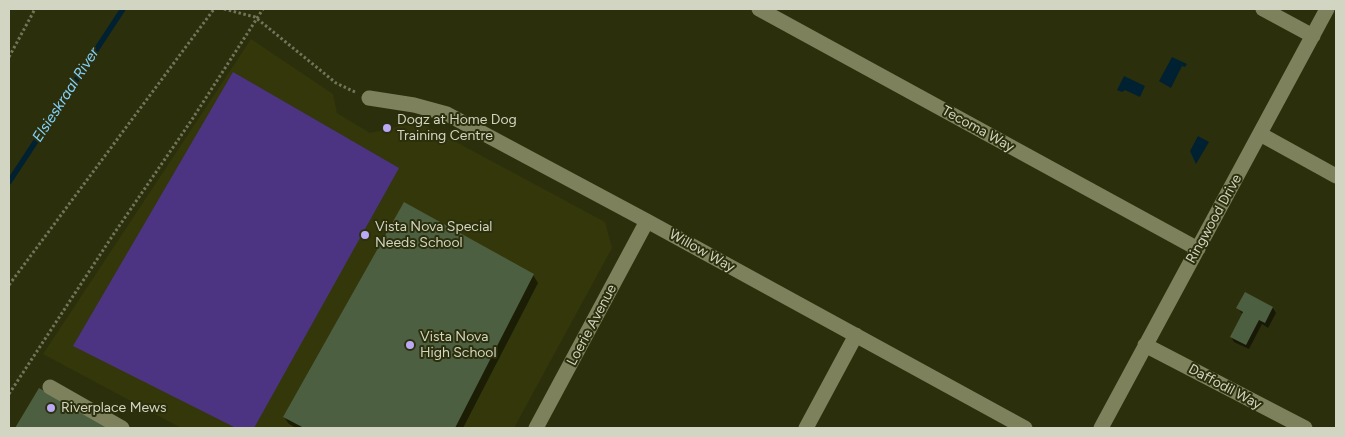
<!DOCTYPE html>
<style>
body{margin:0}
#map{position:relative;width:1345px;height:437px;overflow:hidden;background:#2c2f0c;font-family:Figtree,sans-serif}
canvas{display:block}
.frame{position:absolute;inset:0;border:10px solid #d2d5c1;pointer-events:none}
</style>
<div id="map">
<canvas width="1345" height="437"></canvas>
<div class="frame"></div>
</div>
<script>
const ctx = document.querySelector('canvas').getContext('2d');
ctx.lineJoin = 'round';
function fillPath(path, color) {
  ctx.fillStyle = color;
  ctx.fill(path, 'evenodd');
}
function shape(rows) {
  const path = new Path2D();
  for (const r of rows) {
    path.moveTo(r[0], r[1]);
    for (let i = 2; i < r.length; i += 2) path.lineTo(r[i], r[i + 1]);
  }
  return path;
}
function strokePath(path, color, width, dash) {
  ctx.strokeStyle = color;
  ctx.lineWidth = width;
  ctx.lineCap = dash ? 'butt' : 'round';
  ctx.setLineDash(dash || []);
  ctx.stroke(path);
}
function drawText(font, color, halo, rows, align = 'center') {
  ctx.font = font + ' Figtree,sans-serif';
  ctx.lineWidth = 4;
  ctx.setLineDash([]);
  ctx.textBaseline = 'middle';
  ctx.strokeStyle = halo;
  ctx.fillStyle = color;
  for (const [text, x, y, turn = 0] of rows) {
    ctx.save();
    ctx.translate(x, y);
    ctx.rotate((+turn || 0) * Math.PI / 180);
    ctx.textAlign = isNaN(turn) ? turn : align;
    if (halo) ctx.strokeText(text, 0, 0);
    ctx.fillText(text, 0, 0);
    ctx.restore();
  }
}
fillPath(shape([
 [251,39,333,94,337,113,370,133,419,122,605,222,612,248,514,428,181,428,43,354]
]), '#33370a');
fillPath(shape([
 [233,72,399,168,254,428,236,428,73,346]
]), '#4c3483');
fillPath(shape([
 [1172,57,1187,64,1185,67,1182,66,1171,88,1159,81],
 [1124,76,1145,86,1140,97,1125,90,1122,92,1117,90],
 [1198,136,1209,142,1196,164,1190,151]
]), '#002132');
fillPath(shape([
 [405,204,533,275,538,283,463,428,296,428,289,424,284,417],
 [1245,294,1273,308,1276,313,1268,328,1262,324,1249,349,1234,342,1231,337,1243,315,1238,308],
 [39,390,107,428,16,428]
]), '#0007');
strokePath(shape([
 [9,182,123,9]
]), '#002132', 5.5);
fillPath(shape([
 [404,202,534,274,455,428,304,428,283,417],
 [1245,292,1273,307,1265,323,1259,320,1246,345,1230,337,1243,312,1236,308],
 [39,388,110,428,15,428]
]), '#4d5f41');
strokePath(shape([
 [224,9,255,17,336,83,355,92],
 [9,57,35,9],
 [9,285,214,9],
 [9,394,113,235,191,121,263,9]
]), '#727559', 3, [2.5, 2.5]);
strokePath(shape([
 [759,9,1198,249],
 [1263,9,1313,36],
 [369,98,414,105,447,114,647,221,1025,428],
 [1260,134,1336,176],
 [1145,345,1305,428],
 [50,387,122,428],
 [536,428,647,221],
 [806,428,856,335],
 [1101,428,1327,9]
]), '#7d825d', 15);
for (const [x, y, r, color] of [
 [387,128,5,"#baaaf6"],
 [365,235,5,"#baaaf6"],
 [410,345,5,"#baaaf6"],
 [51,408,5,"#baaaf6"]
]) {
  const dot = new Path2D();
  dot.arc(x, y, r, 0, 2 * Math.PI);
  ctx.fillStyle = color;
  ctx.fill(dot);
  strokePath(dot, '#2c2f0c', 2);
}
drawText('14px', '#d2d5c1', '#2c2f0c', [
 ["Dogz at Home Dog",397,120],
 ["Training Centre",397,136],
 ["Vista Nova Special",375,227],
 ["Needs School",375,243],
 ["Vista Nova",420,337],
 ["High School",420,353],
 ["Riverplace Mews",61,408]
], 'left');
drawText('14px', '#d2d5c1', '#2c2f0c', [
 ["Tecoma Way",978,129,29],
 ["Ringwood Drive",1214,219,-61],
 ["Willow Way",702,251,29],
 ["Loerie Avenue",592,325,-62],
 ["Daffodil Way",1225,387,28]
]);
drawText('italic 15px', '#84d1fb', '#2c2f0c', [
 ["Elsieskraal River",66,95,-57]
]);
</script>
